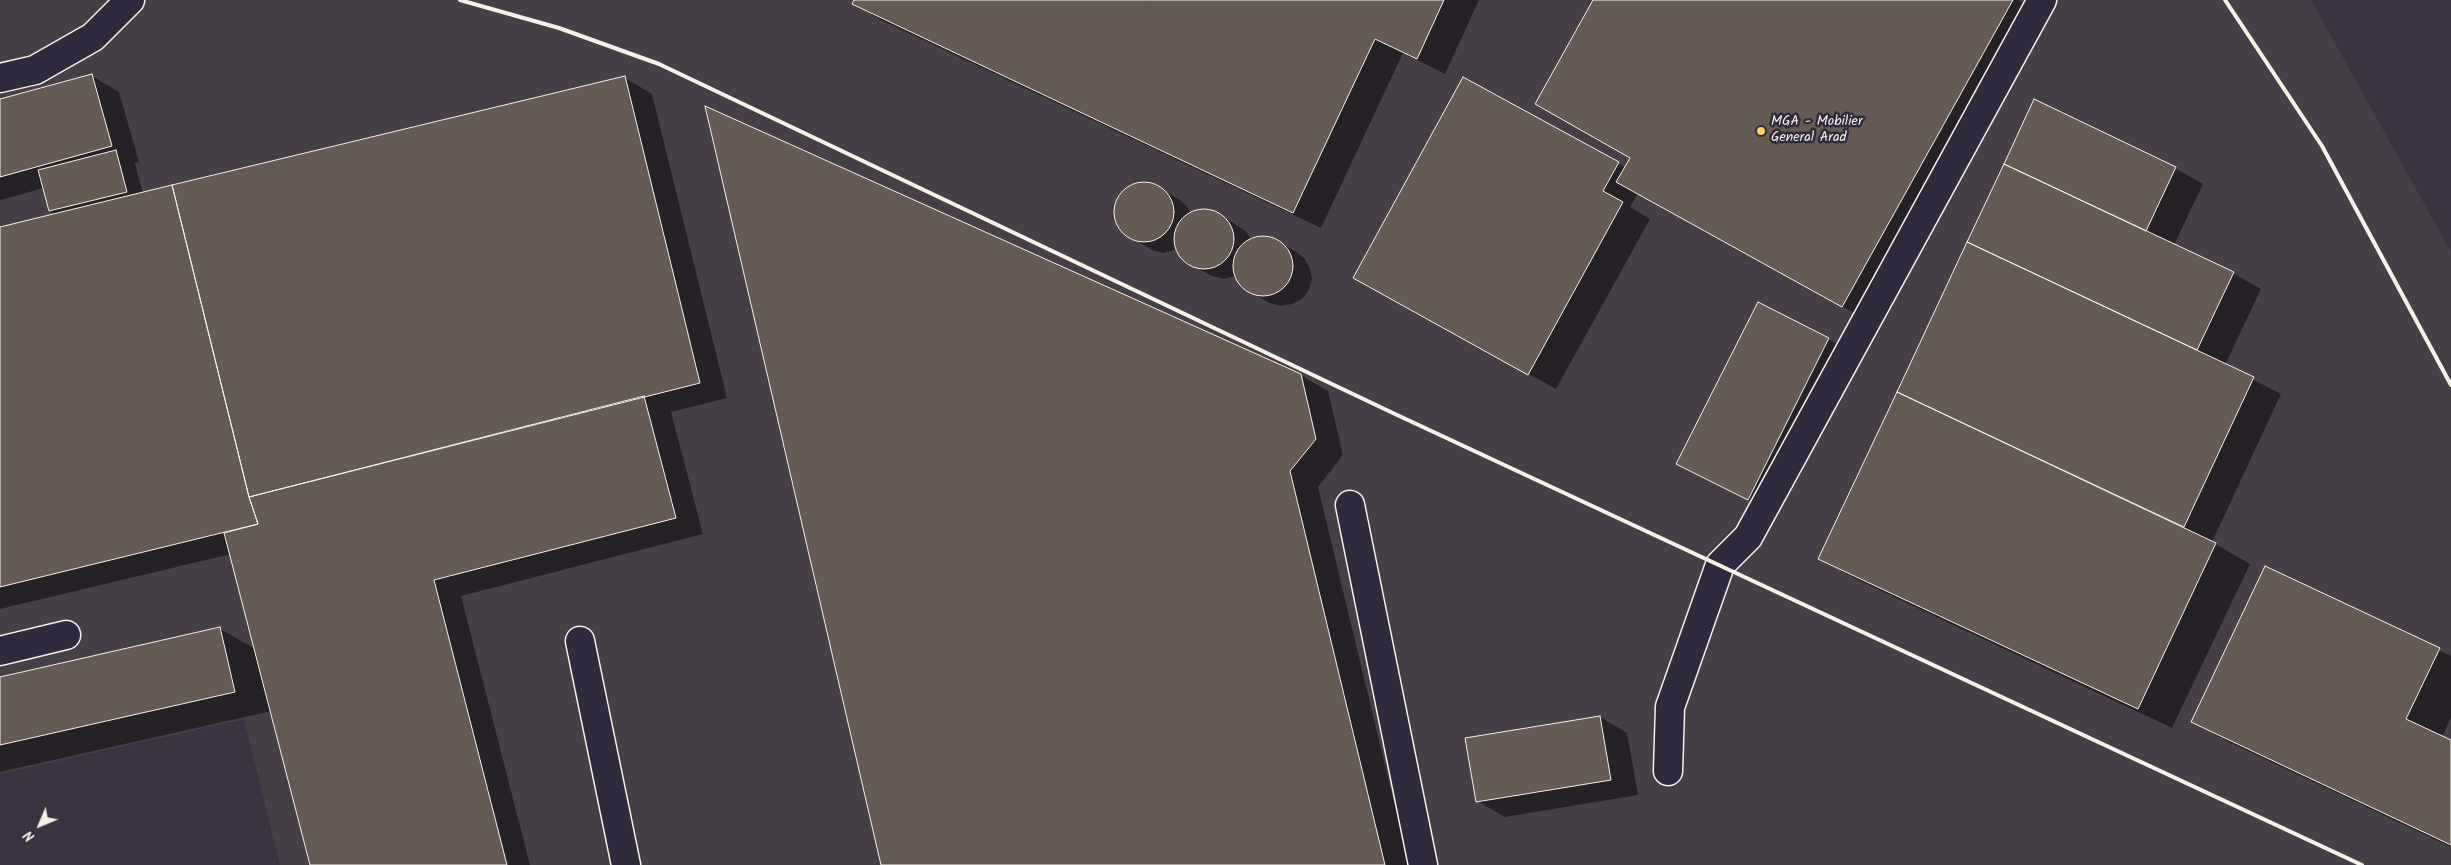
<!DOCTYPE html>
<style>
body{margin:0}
#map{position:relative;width:2451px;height:865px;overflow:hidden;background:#3a3442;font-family:Kalam,sans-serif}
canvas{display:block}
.north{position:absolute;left:15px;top:800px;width:50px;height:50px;-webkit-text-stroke:4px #2f2a3d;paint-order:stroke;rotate:225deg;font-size:14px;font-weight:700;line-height:20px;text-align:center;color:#f4f1e8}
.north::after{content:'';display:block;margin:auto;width:18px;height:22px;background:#f4f1e8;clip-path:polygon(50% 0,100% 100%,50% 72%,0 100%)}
</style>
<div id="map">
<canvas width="2451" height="865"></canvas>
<div class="north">N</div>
</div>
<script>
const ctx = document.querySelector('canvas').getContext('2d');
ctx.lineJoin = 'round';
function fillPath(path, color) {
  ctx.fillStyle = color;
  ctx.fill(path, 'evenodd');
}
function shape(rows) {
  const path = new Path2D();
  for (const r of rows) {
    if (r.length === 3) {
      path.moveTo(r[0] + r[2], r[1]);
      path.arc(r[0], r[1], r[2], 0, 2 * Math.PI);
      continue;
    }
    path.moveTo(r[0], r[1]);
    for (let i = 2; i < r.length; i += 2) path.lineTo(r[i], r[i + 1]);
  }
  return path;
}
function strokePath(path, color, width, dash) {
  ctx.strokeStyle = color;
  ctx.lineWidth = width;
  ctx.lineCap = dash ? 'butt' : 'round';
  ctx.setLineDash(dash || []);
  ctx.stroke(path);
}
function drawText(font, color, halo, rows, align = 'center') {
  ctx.font = font + ' Kalam,sans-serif';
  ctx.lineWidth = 5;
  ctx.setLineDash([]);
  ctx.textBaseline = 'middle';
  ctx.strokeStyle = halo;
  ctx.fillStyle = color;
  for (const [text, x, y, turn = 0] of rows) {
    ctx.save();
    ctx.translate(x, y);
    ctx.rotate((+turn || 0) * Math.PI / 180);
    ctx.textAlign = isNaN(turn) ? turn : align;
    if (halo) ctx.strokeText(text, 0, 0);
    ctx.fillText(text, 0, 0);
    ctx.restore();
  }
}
fillPath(shape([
 [0,0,2311,0,2451,252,2451,865,280,865,244,719,0,774]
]), '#473f48');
fillPath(shape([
 [855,0,1479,0,1445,74,1403,53,1321,228,881,20,854,4],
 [1594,0,2018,0,2042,14,1870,322,1638,193,1630,207,1650,219,1556,389,1382,294,1464,78,1626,168,1631,157],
 [92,76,119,92,139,162,135,163,143,194,625,78,652,94,727,398,671,412,703,534,461,596,530,865,311,865,272,711,0,772,0,679,220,629,256,649,231,554,0,609,0,229,57,215,50,211,44,188,0,200,0,101],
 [2035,101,2175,168,2203,184,2174,245,2233,273,2261,289,2225,365,2281,394,2212,542,2250,564,2172,728,1854,578,1820,558],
 [1146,184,1157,187,1177,198,1186,205,1191,214,1206,210,1217,213,1246,231,1251,240,1264,237,1275,240,1295,251,1304,258,1310,268,1312,279,1309,290,1302,299,1292,304,1281,306,1270,303,1250,292,1241,284,1236,276,1223,279,1212,276,1192,265,1183,257,1178,249,1163,253,1152,250,1132,238,1123,231,1117,221,1116,210,1119,199,1125,191,1135,185],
 [1828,339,1856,355,1776,514,1678,463],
 [1300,375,1328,391,1343,455,1318,487,1409,865,882,865],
 [2265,567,2451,656,2451,717,2442,737,2451,741,2451,847,2227,741,2193,722],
 [1600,717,1627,733,1638,795,1505,817,1477,801]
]), '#0007');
const building = shape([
 [854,0,1444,0,1417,59,1375,39,1293,213,852,4,854,0],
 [1593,0,2013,0,1842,307,1616,182,1630,158,1535,104,1593,0],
 [92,74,112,146,0,177,0,99,92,74],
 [625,76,700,383,249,497,172,185,625,76],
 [1463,77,1619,162,1603,191,1623,202,1528,375,1353,278,1463,77],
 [2034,99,2176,167,2146,231,2004,164,2034,99],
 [705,106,1301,374,1316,439,1290,471,1385,865,881,865,705,106],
 [116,150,127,192,49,211,38,170,116,150],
 [2004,164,2234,272,2197,350,1967,242,2004,164],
 [1144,212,30],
 [172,185,249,497,258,524,0,587,0,227,172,185],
 [1204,239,30],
 [1263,266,30],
 [1967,242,2254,377,2184,527,1897,392,1967,242],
 [1758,302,1829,338,1748,500,1676,464,1758,302],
 [1897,392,2216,543,2138,709,1818,559,1897,392],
 [644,396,676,518,434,580,507,865,310,865,224,533,258,524,249,497,644,396],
 [2265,566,2440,648,2406,719,2451,740,2451,845,2191,722,2265,566],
 [220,627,235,692,0,745,0,677,220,627],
 [1600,716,1611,780,1476,802,1465,738,1600,716]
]);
fillPath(building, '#665a55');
strokePath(building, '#f4f1e8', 1);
const minor = shape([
 [0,78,35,70,93,37,130,0],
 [1350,505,1423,865],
 [580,641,626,865],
 [0,651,66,635],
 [1668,771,1670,707,1720,565,1748,537,2042,0]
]);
strokePath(minor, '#f4f1e8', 31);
strokePath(minor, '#2f2a3d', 28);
strokePath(shape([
 [460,0,559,28,659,64,1395,414,2362,865],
 [2225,0,2322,146,2451,385]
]), '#f4f1e8', 4);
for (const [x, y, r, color] of [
 [1761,131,5,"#ffd166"]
]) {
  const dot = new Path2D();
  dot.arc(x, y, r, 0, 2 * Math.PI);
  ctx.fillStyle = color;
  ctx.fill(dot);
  strokePath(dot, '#2f2a3d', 2);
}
drawText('14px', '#f4f1e8', '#2f2a3d', [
 ["MGA - Mobilier",1771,123],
 ["General Arad",1771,139]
], 'left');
</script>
